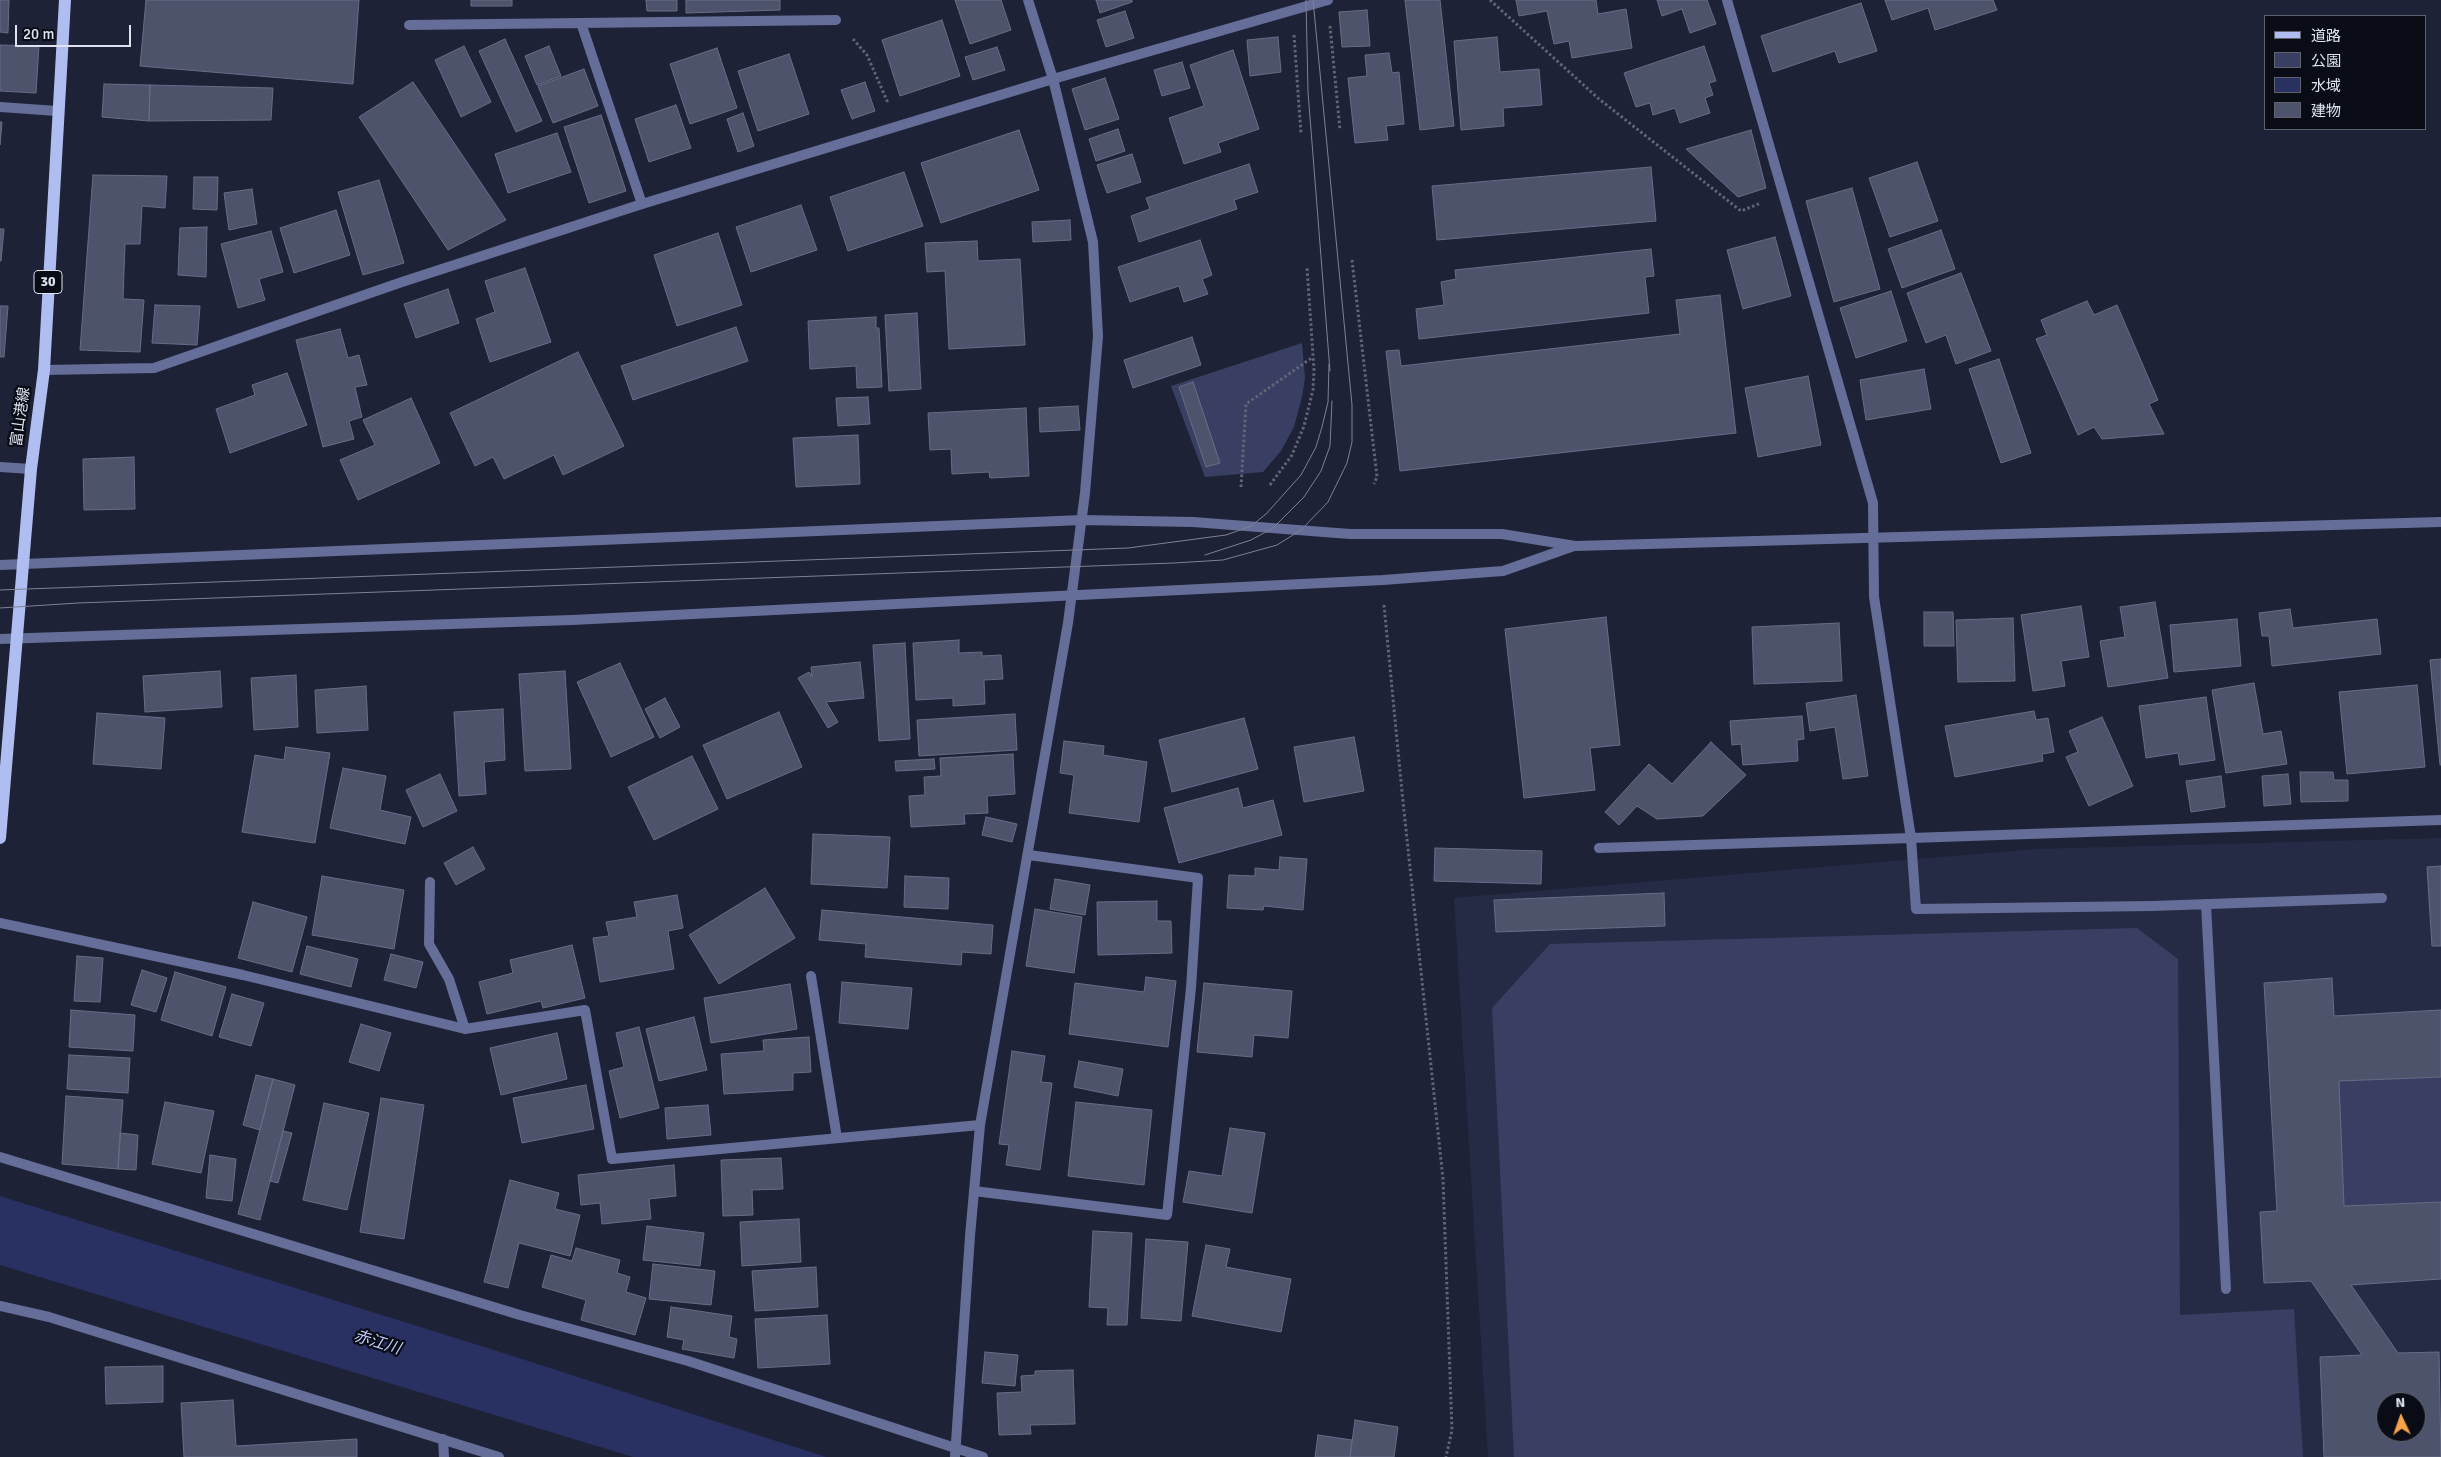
<!DOCTYPE html>
<meta charset="utf-8">
<style>
body{margin:0}
#map{position:relative;width:2441px;height:1457px;overflow:hidden;background:#1e2236;font-family:Signika,"Noto Sans JP",sans-serif}
canvas{display:block}
.legend{position:absolute;left:2264px;top:15px;width:162px;height:115px;box-sizing:border-box;background:#0a0c15;border:1px solid #5f626d;margin:0;padding:6px 9px;list-style:none;font-size:15px;color:#dfe3f1}
.legend li{display:flex;align-items:center;gap:10px;height:25px}
.legend b{width:25px;border:1px solid #5f626d}
.north{position:absolute;left:2376px;top:1392px;width:50px;height:50px;box-sizing:border-box;background:#0a0c15;border:1px solid #5f626d;border-radius:50%;rotate:357deg;font-size:14px;font-weight:700;line-height:20px;text-align:center;color:#dfe3f1}
.north::after{content:'';display:block;margin:auto;width:18px;height:22px;background:#f6a248;clip-path:polygon(50% 0,100% 100%,50% 72%,0 100%)}
.scale{position:absolute;left:15px;top:25px;width:116px;height:22px;box-sizing:border-box;border:2px solid #dfe3f1;border-top:0;padding-left:6px;font-size:15px;line-height:18px;white-space:nowrap;color:#dfe3f1;-webkit-text-stroke:4px #0a0c15;paint-order:stroke}
</style>
<div id="map">
<canvas width="2441" height="1457"></canvas>
<ul class="legend">
<li><b style="height:6px;background:#b0bdf1"></b>道路</li>
<li><b style="height:14px;background:#383f63"></b>公園</li>
<li><b style="height:14px;background:#293062"></b>水域</li>
<li><b style="height:14px;background:#4d536a"></b>建物</li>
</ul>
<div class="north">N</div>
<div class="scale">20 m</div>
</div>
<script>
const ctx = document.querySelector('canvas').getContext('2d');
ctx.lineJoin = 'round';
function fillPath(path, color) {
  ctx.fillStyle = color;
  ctx.fill(path, 'evenodd');
}
function shape(rows) {
  const path = new Path2D();
  for (const r of rows) {
    path.moveTo(r[0], r[1]);
    for (let i = 2; i < r.length; i += 2) path.lineTo(r[i], r[i + 1]);
  }
  return path;
}
function strokePath(path, color, width, dash) {
  ctx.strokeStyle = color;
  ctx.lineWidth = width;
  ctx.lineCap = dash ? 'butt' : 'round';
  ctx.setLineDash(dash || []);
  ctx.stroke(path);
}
function drawText(font, color, halo, rows, align = 'center') {
  ctx.font = font + ' Signika,"Noto Sans JP",sans-serif';
  ctx.lineWidth = 4.5;
  ctx.setLineDash([]);
  ctx.textBaseline = 'middle';
  ctx.strokeStyle = halo;
  ctx.fillStyle = color;
  for (const [text, x, y, turn = 0] of rows) {
    ctx.save();
    ctx.translate(x, y);
    ctx.rotate((+turn || 0) * Math.PI / 180);
    ctx.textAlign = isNaN(turn) ? turn : align;
    if (halo) ctx.strokeText(text, 0, 0);
    ctx.fillText(text, 0, 0);
    ctx.restore();
  }
}
fillPath(shape([
 [2441,838,2441,1457,1488,1457,1454,898,2036,849],
 [2386,1402,2416,1402,2416,1432,2386,1432]
]), '#252b45');
fillPath(shape([
 [1302,343,1305,378,1302,397,1294,427,1281,451,1263,472,1205,477,1171,386],
 [2137,928,2178,959,2180,1315,2294,1309,2303,1457,1514,1457,1492,1008,1550,944],
 [2441,1077,2441,1202,2344,1206,2339,1081]
]), '#383f63');
fillPath(shape([
 [0,1196,494,1350,826,1457,633,1457,0,1265]
]), '#293062');
const building = shape([
 [0,0,9,0,8,33,0,32,0,0],
 [146,0,359,0,353,84,140,66,146,0],
 [471,0,512,0,512,6,471,6,471,0],
 [646,0,677,0,677,11,647,11,646,0],
 [686,0,780,0,780,10,686,13,686,0],
 [955,0,1001,0,1011,30,970,44,955,0],
 [1096,0,1132,0,1132,2,1100,13,1096,0],
 [1405,0,1440,0,1454,126,1420,130,1405,0],
 [1516,0,1596,0,1598,14,1626,9,1632,48,1572,58,1569,41,1554,44,1547,11,1519,16,1516,0],
 [1657,0,1707,0,1716,24,1690,33,1682,9,1662,16,1657,0],
 [1885,0,1993,0,1997,10,1935,30,1928,8,1892,20,1885,0],
 [1861,3,1877,51,1839,63,1835,51,1773,72,1761,36,1861,3],
 [1367,10,1370,46,1342,47,1339,12,1367,10],
 [1125,11,1134,38,1106,47,1097,20,1125,11],
 [942,20,960,76,900,96,882,40,942,20],
 [1278,37,1281,72,1250,76,1247,40,1278,37],
 [1497,37,1500,72,1539,69,1542,105,1503,108,1504,126,1461,130,1454,41,1497,37],
 [505,39,542,121,516,132,479,51,505,39],
 [0,45,39,46,36,93,0,91,0,45],
 [464,46,491,102,461,117,435,60,464,46],
 [549,46,561,76,537,85,525,56,549,46],
 [1704,46,1716,81,1709,83,1713,95,1705,98,1710,113,1680,123,1675,108,1653,115,1650,103,1636,107,1624,73,1704,46],
 [997,47,1005,70,973,80,965,57,997,47],
 [717,48,737,108,690,124,670,64,717,48],
 [1233,50,1259,129,1218,143,1221,152,1184,164,1169,118,1204,106,1190,65,1233,50],
 [1389,53,1392,73,1399,72,1404,124,1386,126,1388,140,1355,143,1348,78,1367,76,1365,55,1389,53],
 [789,54,809,114,758,131,738,71,789,54],
 [1182,62,1190,88,1162,96,1154,70,1182,62],
 [584,69,598,106,553,123,538,86,584,69],
 [1105,78,1119,119,1085,130,1072,89,1105,78],
 [413,82,506,220,448,250,359,117,413,82],
 [865,82,875,111,852,119,841,90,865,82],
 [104,84,150,85,149,121,102,117,104,84],
 [150,85,273,88,271,120,149,121,150,85],
 [676,105,691,148,649,162,635,119,676,105],
 [743,113,754,146,738,152,727,119,743,113],
 [601,115,626,191,589,203,564,127,601,115],
 [0,122,2,122,0,145,0,122],
 [1118,129,1125,151,1096,161,1089,139,1118,129],
 [1019,130,1039,190,941,223,921,163,1019,130],
 [1751,130,1766,188,1738,197,1686,149,1751,130],
 [557,133,571,172,508,193,495,154,557,133],
 [1132,154,1141,182,1107,193,1097,165,1132,154],
 [1917,162,1938,221,1890,237,1869,178,1917,162],
 [1249,164,1258,192,1234,200,1237,209,1139,242,1131,216,1150,209,1146,198,1249,164],
 [1651,167,1656,221,1437,240,1432,186,1651,167],
 [904,172,923,226,848,251,830,197,904,172],
 [93,175,167,176,165,208,142,206,140,244,125,244,123,299,144,300,140,352,80,350,93,175],
 [194,177,218,177,217,210,193,209,194,177],
 [379,180,404,263,363,275,338,192,379,180],
 [1852,188,1880,289,1834,302,1806,201,1852,188],
 [252,189,257,224,229,230,224,193,252,189],
 [801,205,817,250,751,272,736,227,801,205],
 [336,210,350,255,294,273,280,228,336,210],
 [1070,220,1071,240,1033,242,1032,222,1070,220],
 [207,227,206,277,178,275,180,228,207,227],
 [0,229,4,229,1,261,0,261,0,229],
 [1941,230,1955,269,1902,288,1888,249,1941,230],
 [271,231,283,272,259,279,265,300,238,308,221,244,271,231],
 [718,233,742,305,677,326,654,255,718,233],
 [1775,237,1791,296,1743,309,1727,250,1775,237],
 [1200,240,1212,275,1202,279,1208,294,1184,302,1179,286,1130,302,1118,267,1200,240],
 [977,241,978,261,1020,259,1025,345,949,349,945,271,927,272,925,243,977,241],
 [1651,249,1654,276,1645,277,1649,313,1419,339,1416,309,1444,305,1441,282,1456,279,1455,270,1651,249],
 [525,268,551,342,490,362,476,319,495,312,485,281,525,268],
 [1961,273,1991,351,1956,364,1946,335,1926,343,1907,293,1961,273],
 [448,289,459,323,416,338,404,304,448,289],
 [1891,291,1907,341,1856,358,1840,308,1891,291],
 [1720,295,1736,433,1400,471,1386,351,1399,350,1401,366,1680,334,1676,300,1720,295],
 [2087,301,2094,315,2117,305,2158,400,2149,404,2164,434,2102,439,2094,427,2078,435,2036,339,2047,335,2041,320,2087,301],
 [155,305,200,306,197,345,152,343,155,305],
 [0,306,8,306,4,357,0,357,0,306],
 [917,313,921,389,889,391,885,315,917,313],
 [876,317,876,328,879,328,882,387,857,388,856,366,810,369,808,321,876,317],
 [736,327,748,361,633,400,621,366,736,327],
 [340,329,348,358,359,355,367,385,355,387,362,417,349,421,354,439,323,447,296,340,340,329],
 [1192,337,1201,365,1133,388,1124,360,1192,337],
 [578,352,624,446,563,475,554,455,504,479,493,457,475,466,450,413,578,352],
 [1999,359,2031,453,2001,463,1969,369,1999,359],
 [1924,369,1931,409,1866,420,1860,380,1924,369],
 [287,373,307,425,230,453,216,409,255,395,252,385,287,373],
 [1808,376,1821,445,1758,457,1745,388,1808,376],
 [1193,382,1220,463,1206,467,1179,387,1193,382],
 [868,397,870,424,838,426,836,398,868,397],
 [411,398,440,463,358,500,340,460,375,445,363,420,411,398],
 [1078,406,1080,430,1040,432,1039,408,1078,406],
 [1026,408,1029,476,990,478,989,472,952,474,951,449,930,450,928,413,1026,408],
 [858,435,860,484,796,487,793,438,858,435],
 [134,457,135,509,84,510,83,459,134,457],
 [2155,602,2168,678,2108,687,2100,641,2125,637,2120,607,2155,602],
 [2081,606,2089,657,2061,661,2065,686,2033,691,2021,615,2081,606],
 [2290,609,2293,628,2377,619,2381,654,2272,666,2269,636,2262,636,2259,613,2290,609],
 [1924,612,1953,612,1954,646,1924,646,1924,612],
 [1606,617,1620,745,1590,748,1595,790,1524,798,1505,629,1606,617],
 [2013,618,2015,681,1958,682,1956,620,2013,618],
 [2237,619,2241,666,2174,672,2170,625,2237,619],
 [1839,623,1842,681,1754,684,1752,627,1839,623],
 [959,640,959,653,982,652,982,656,1001,655,1003,679,984,680,985,704,953,706,953,698,916,700,913,643,959,640],
 [905,643,910,739,879,741,873,645,905,643],
 [2441,659,2441,765,2440,765,2430,660,2441,659],
 [860,662,864,698,826,702,838,722,828,728,798,678,809,672,812,677,811,667,860,662],
 [620,663,654,737,611,757,577,682,620,663],
 [220,671,222,707,145,712,143,676,220,671],
 [565,671,571,769,525,771,519,674,565,671],
 [296,675,298,727,254,730,251,678,296,675],
 [2254,683,2263,734,2281,731,2287,764,2226,773,2212,690,2254,683],
 [2417,685,2425,767,2347,774,2339,692,2417,685],
 [366,686,368,730,317,733,315,690,366,686],
 [1856,695,1868,776,1843,779,1835,727,1810,731,1806,703,1856,695],
 [2206,697,2215,760,2180,765,2178,753,2146,758,2139,706,2206,697],
 [665,698,680,727,660,738,645,709,665,698],
 [503,709,505,760,484,762,486,794,459,796,454,712,503,709],
 [2034,711,2036,720,2048,718,2054,752,2042,754,2043,761,1955,777,1945,726,2034,711],
 [779,712,802,767,727,799,703,745,779,712],
 [97,713,165,718,161,769,93,764,97,713],
 [1015,714,1017,750,919,756,917,720,1015,714],
 [1802,716,1804,739,1797,740,1798,761,1743,765,1741,744,1732,745,1730,721,1802,716],
 [2102,717,2133,786,2089,806,2066,757,2078,752,2069,731,2102,717],
 [1244,718,1258,769,1172,792,1159,740,1244,718],
 [1354,737,1364,791,1304,802,1294,747,1354,737],
 [1064,741,1104,746,1103,755,1147,762,1139,822,1069,813,1074,775,1060,773,1064,741],
 [1711,742,1746,775,1703,816,1657,819,1637,806,1619,825,1605,812,1649,764,1672,784,1711,742],
 [286,747,330,753,315,843,242,832,255,755,284,760,286,747],
 [1013,754,1015,794,987,796,988,813,964,814,965,824,911,827,909,796,925,795,924,777,941,776,940,758,1013,754],
 [692,756,718,809,654,840,628,787,692,756],
 [934,759,935,769,896,771,895,761,934,759],
 [343,768,386,776,380,810,411,817,405,844,330,828,343,768],
 [2300,772,2333,772,2334,780,2348,780,2348,801,2301,802,2300,772],
 [440,774,457,811,423,827,406,790,440,774],
 [2288,774,2291,804,2264,806,2262,776,2288,774],
 [2221,776,2225,807,2191,812,2186,781,2221,776],
 [1238,788,1243,808,1273,800,1282,835,1179,863,1164,808,1238,788],
 [986,817,1017,824,1012,842,982,835,986,817],
 [813,834,890,837,887,888,811,884,813,834],
 [473,847,485,869,456,885,444,863,473,847],
 [1435,848,1542,851,1541,884,1434,881,1435,848],
 [1280,857,1307,859,1303,910,1264,906,1263,910,1227,908,1229,875,1255,876,1255,868,1279,870,1280,857],
 [2441,866,2441,946,2432,946,2427,867,2441,866],
 [322,876,404,890,394,949,312,935,322,876],
 [905,876,949,878,948,909,904,907,905,876],
 [1055,879,1090,885,1085,915,1050,909,1055,879],
 [765,888,795,938,719,984,689,935,765,888],
 [1664,893,1665,926,1496,932,1494,900,1664,893],
 [677,895,683,928,668,931,674,969,600,982,593,938,609,936,606,922,637,917,634,902,677,895],
 [1157,901,1157,921,1171,921,1172,953,1098,955,1097,902,1157,901],
 [253,902,307,917,292,972,238,958,253,902],
 [1035,909,1082,917,1074,973,1026,966,1035,909],
 [822,910,993,925,991,954,962,952,961,965,865,957,866,944,819,940,822,910],
 [572,945,585,998,543,1008,541,1001,487,1014,479,982,513,973,510,960,572,945],
 [307,946,358,959,351,987,300,974,307,946],
 [391,954,423,962,416,988,384,980,391,954],
 [77,956,103,958,100,1002,74,1001,77,956],
 [142,970,167,978,156,1012,131,1005,142,970],
 [175,972,226,987,212,1036,161,1020,175,972],
 [1146,977,1176,981,1168,1047,1069,1034,1075,983,1144,992,1146,977],
 [2332,978,2334,1016,2441,1010,2441,1077,2339,1081,2344,1206,2441,1202,2441,1279,2351,1285,2398,1353,2439,1352,2441,1457,2324,1457,2320,1357,2362,1355,2311,1281,2264,1283,2260,1212,2277,1211,2264,983,2332,978],
 [2386,1402,2416,1402,2416,1432,2386,1432,2386,1402],
 [842,982,912,988,908,1029,839,1023,842,982],
 [1204,983,1292,991,1288,1038,1254,1035,1252,1057,1197,1052,1204,983],
 [790,984,797,1029,711,1043,704,998,790,984],
 [232,994,264,1003,251,1046,219,1037,232,994],
 [71,1010,135,1015,133,1051,69,1047,71,1010],
 [694,1017,707,1070,659,1081,646,1029,694,1017],
 [361,1024,391,1033,379,1071,349,1062,361,1024],
 [639,1027,659,1108,620,1118,609,1071,624,1067,616,1033,639,1027],
 [557,1033,567,1079,501,1095,490,1048,557,1033],
 [809,1037,811,1072,793,1073,793,1090,724,1094,721,1054,764,1051,763,1040,809,1037],
 [1012,1051,1045,1056,1041,1082,1052,1083,1040,1170,1006,1165,1009,1145,999,1144,1012,1051],
 [69,1055,130,1058,128,1093,67,1089,69,1055],
 [1079,1061,1123,1069,1118,1096,1074,1087,1079,1061],
 [256,1075,273,1079,260,1130,243,1125,256,1075],
 [273,1079,295,1085,260,1220,238,1214,273,1079],
 [586,1085,594,1129,522,1143,513,1098,586,1085],
 [66,1096,123,1100,118,1169,62,1164,66,1096],
 [381,1098,424,1105,404,1239,360,1232,381,1098],
 [165,1102,214,1111,201,1173,152,1164,165,1102],
 [1076,1102,1152,1110,1144,1185,1068,1176,1076,1102],
 [324,1103,369,1113,347,1210,303,1200,324,1103],
 [708,1105,711,1135,667,1139,665,1108,708,1105],
 [1230,1128,1265,1133,1252,1213,1183,1202,1189,1171,1222,1176,1230,1128],
 [283,1131,292,1133,278,1183,270,1181,283,1131],
 [120,1133,138,1135,136,1170,118,1169,120,1133],
 [210,1155,236,1159,232,1201,206,1198,210,1155],
 [781,1158,783,1189,752,1190,753,1215,723,1216,721,1160,781,1158],
 [674,1165,676,1196,649,1199,651,1219,602,1224,600,1203,581,1205,578,1175,674,1165],
 [510,1180,559,1193,555,1209,580,1215,570,1256,519,1243,508,1288,484,1282,510,1180],
 [799,1219,801,1262,742,1266,740,1222,799,1219],
 [647,1226,704,1233,700,1266,643,1260,647,1226],
 [1093,1231,1132,1233,1127,1325,1107,1325,1108,1308,1089,1307,1093,1231],
 [1146,1239,1188,1242,1181,1321,1141,1318,1146,1239],
 [1206,1245,1230,1249,1226,1267,1291,1279,1281,1332,1192,1316,1206,1245],
 [576,1248,620,1260,617,1273,630,1277,626,1292,646,1298,635,1335,581,1320,586,1300,542,1287,551,1255,572,1261,576,1248],
 [653,1264,715,1271,711,1305,649,1299,653,1264],
 [816,1267,818,1307,755,1311,752,1271,816,1267],
 [671,1307,732,1316,729,1337,737,1339,734,1358,682,1349,684,1340,667,1337,671,1307],
 [827,1315,830,1364,758,1368,755,1319,827,1315],
 [985,1352,1018,1355,1015,1386,982,1383,985,1352],
 [163,1366,163,1402,106,1404,105,1367,163,1366],
 [1073,1370,1075,1424,1030,1425,1031,1434,999,1435,997,1393,1022,1392,1021,1376,1035,1375,1035,1371,1073,1370],
 [233,1400,236,1446,357,1439,357,1457,184,1457,181,1403,233,1400],
 [1355,1420,1398,1427,1394,1457,1350,1457,1355,1420],
 [1318,1435,1352,1440,1350,1457,1315,1457,1318,1435]
]);
fillPath(building, '#4d536a');
strokePath(building, '#676d86', 1);
strokePath(shape([
 [1490,0,1599,99,1741,211,1761,203],
 [1330,26,1340,130],
 [1294,35,1301,134],
 [853,39,867,55,888,103],
 [1352,260,1377,477,1374,484],
 [1270,485,1292,455,1304,426,1313,390,1314,370,1307,267],
 [1241,487,1246,404,1313,357],
 [1384,605,1402,792,1443,1179,1452,1430,1446,1457]
]), '#616577', 3, [2.5, 2.5]);
strokePath(shape([
 [581,23,642,204],
 [409,25,836,20],
 [1599,848,1911,838,1916,909,2152,906,2382,898],
 [430,882,429,944,449,979,465,1029],
 [2206,904,2226,1289],
 [0,923,243,975,465,1029,585,1010,612,1159,980,1125],
 [811,976,837,1138],
 [974,1191,1167,1215,1191,988,1198,878,1029,855]
]), '#656e98', 10);
strokePath(shape([
 [1727,0,1873,503,1874,597,1911,838,2441,820],
 [0,107,57,111],
 [44,370,154,368,402,282,642,204,1053,79,1328,0],
 [0,467,31,469],
 [0,1157,520,1315,688,1361,983,1457],
 [0,1306,49,1317,499,1457],
 [443,1439,444,1457],
 [955,1457,970,1236,980,1125,1068,623,1085,493,1098,336,1093,242,1053,79,1028,0]
]), '#656e98', 10);
strokePath(shape([
 [0,565,1082,520,1193,522,1350,534,1502,534,1575,546,2441,522],
 [0,639,572,620,1383,580,1503,571,1574,546]
]), '#656e98', 10);
strokePath(shape([
 [0,838,31,469,44,370,65,0]
]), '#b0bdf1', 12);
strokePath(shape([
 [1306,0,1308,92,1330,371],
 [1205,555,1251,540,1273,528,1304,497,1321,471,1330,446,1332,401],
 [0,590,1128,548,1226,535,1251,526,1266,514,1301,475,1316,447,1322,427,1328,402,1329,364],
 [0,608,78,603,1174,563,1223,560,1277,545,1301,530,1328,502,1347,463,1352,442,1352,405,1313,0]
]), '#7e8293', 1);
for (const [x, y, w] of [
 [48,282,28]
]) {
  const box = new Path2D();
  box.roundRect(x - w / 2, y - 11.5, w, 23, 4);
  ctx.fillStyle = '#0a0c15';
  ctx.fill(box);
  strokePath(box, '#dfe3f1', 1);
}
drawText('bold 14px', '#dfe3f1', null, [
 ["30",48,282]
]);
drawText('15px', '#dfe3f1', '#0a0c15', [
 ["富山港線",21,417,-82]
]);
drawText('italic 16px', '#c1cdfe', '#0a0c15', [
 ["赤江川",377,1343,17]
]);
</script>
